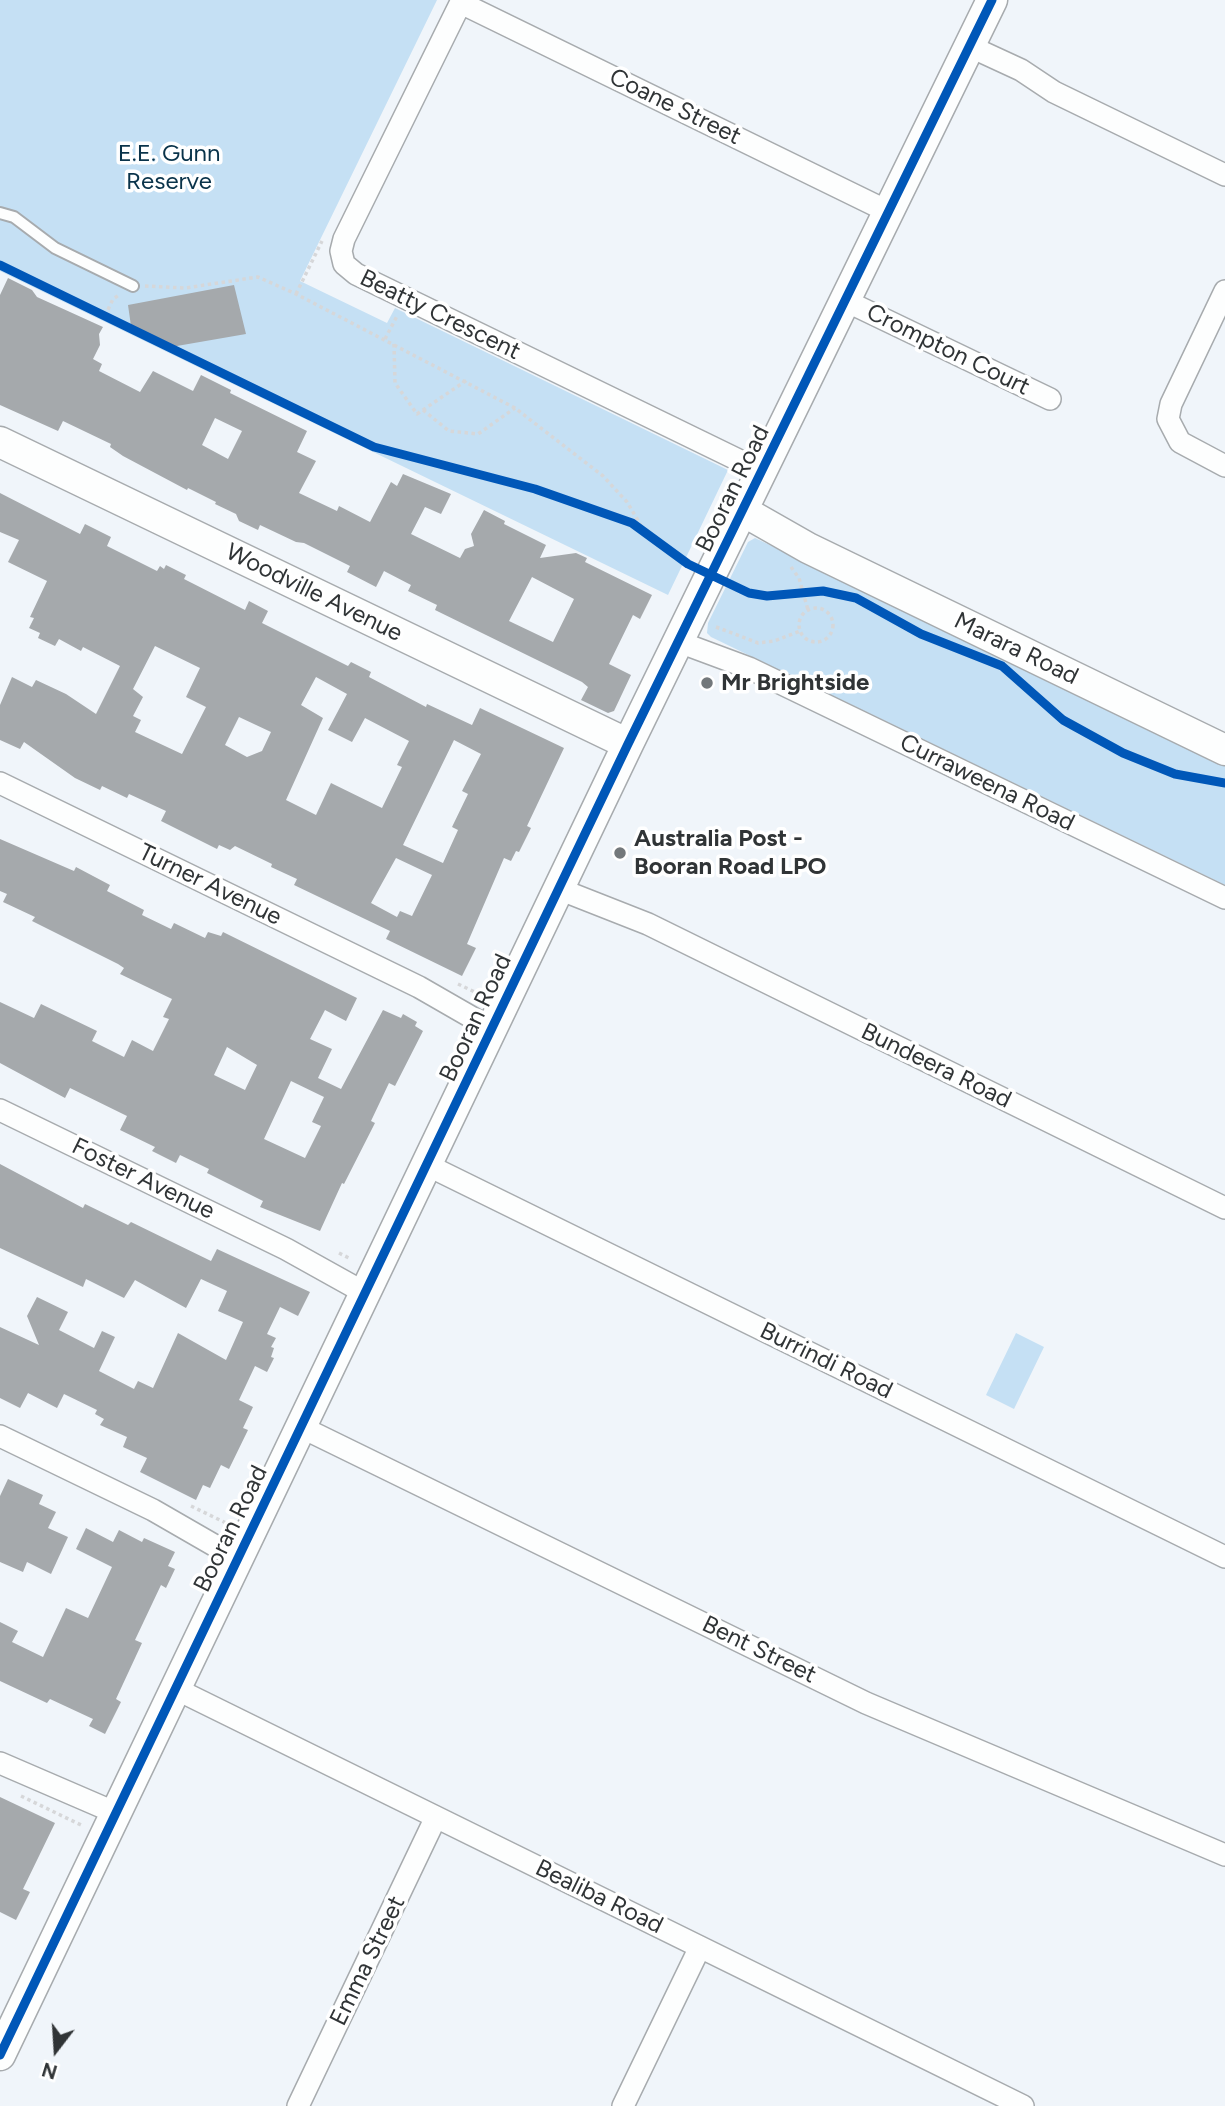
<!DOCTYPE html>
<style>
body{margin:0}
#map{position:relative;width:1225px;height:2106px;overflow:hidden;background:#f0f5fa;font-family:Figtree,sans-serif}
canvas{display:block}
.north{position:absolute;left:21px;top:2015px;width:70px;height:70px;-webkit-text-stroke:5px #fff;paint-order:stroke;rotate:197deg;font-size:19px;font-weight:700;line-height:28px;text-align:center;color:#303436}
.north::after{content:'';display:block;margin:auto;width:24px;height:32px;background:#303436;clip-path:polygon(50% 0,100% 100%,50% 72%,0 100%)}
</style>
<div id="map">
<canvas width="1225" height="2106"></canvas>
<div class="north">N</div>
</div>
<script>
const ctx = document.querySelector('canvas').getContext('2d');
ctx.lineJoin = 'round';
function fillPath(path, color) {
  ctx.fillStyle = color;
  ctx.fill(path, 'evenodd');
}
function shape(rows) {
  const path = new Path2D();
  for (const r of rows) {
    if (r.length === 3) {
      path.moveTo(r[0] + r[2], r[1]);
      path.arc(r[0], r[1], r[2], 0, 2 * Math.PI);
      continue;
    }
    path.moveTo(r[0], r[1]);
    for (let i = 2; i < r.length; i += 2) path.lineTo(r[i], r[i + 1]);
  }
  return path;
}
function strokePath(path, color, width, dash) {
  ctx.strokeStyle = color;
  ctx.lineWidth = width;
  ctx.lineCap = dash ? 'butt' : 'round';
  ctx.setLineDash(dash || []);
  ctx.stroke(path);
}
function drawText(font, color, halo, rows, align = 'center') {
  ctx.font = font + ' Figtree,sans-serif';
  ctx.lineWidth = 7;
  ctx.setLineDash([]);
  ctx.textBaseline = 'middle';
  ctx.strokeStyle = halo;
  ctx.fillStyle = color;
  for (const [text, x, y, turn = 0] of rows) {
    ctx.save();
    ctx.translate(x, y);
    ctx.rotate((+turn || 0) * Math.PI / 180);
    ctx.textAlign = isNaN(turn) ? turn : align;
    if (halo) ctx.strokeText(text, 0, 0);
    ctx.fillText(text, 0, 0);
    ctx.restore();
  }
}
fillPath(shape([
 [0,0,437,0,300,281,387,323,395,308,728,470,668,595,0,271],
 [755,538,1225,761,1225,885,711,637,707,633,708,623,748,542],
 [1016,1333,1044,1347,1014,1409,986,1395]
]), '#c5e0f4');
fillPath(shape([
 [8,278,32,290,37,297,103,327,99,334,100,345,93,359,102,364,99,371,140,392,153,371,193,391,201,375,231,390,230,393,307,431,297,452,316,461,299,493,337,511,339,506,370,522,391,482,397,486,403,474,451,494,441,514,425,507,411,534,460,558,465,549,474,546,471,534,484,510,505,521,504,524,546,545,540,558,576,553,587,558,585,562,652,595,640,619,633,615,609,664,631,675,614,711,608,713,581,700,588,687,582,682,435,610,437,605,408,591,411,585,384,571,376,587,347,572,350,566,304,543,296,542,260,525,258,530,239,521,236,514,215,504,216,502,188,488,187,490,123,456,110,447,111,444,63,421,58,431,0,405,0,295],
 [215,418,242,431,228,459,202,445],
 [532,577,574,599,553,642,509,621],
 [234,285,246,334,171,347,131,326,128,305],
 [0,493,80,534,85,524,111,537,107,546,157,571,160,566,164,569,166,565,186,575,184,579,245,610,249,601,268,611,262,623,348,666,351,662,371,672,369,677,426,707,427,704,472,725,480,708,564,748,527,826,531,828,519,852,516,851,511,861,504,858,467,944,476,948,462,976,386,939,390,931,294,885,297,879,271,867,272,864,235,846,230,850,219,845,217,849,161,821,166,811,129,794,127,798,102,786,100,790,75,778,24,742,20,749,0,740,0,705,12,677,32,687,36,680,66,694,96,714,120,666,83,647,81,651,59,639,55,646,38,638,40,633,29,628,34,618,30,617,47,581,8,562,19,540,0,532],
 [155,646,200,668,186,697,206,707,182,754,135,732,141,720,133,716,143,697,133,689],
 [316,677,347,694,328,730,352,742,365,718,409,741,397,765,402,767,382,808,331,783,316,815,286,800,323,718,301,705],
 [239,717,271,732,262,751,247,757,225,745],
 [454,740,481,754,462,791,468,794,452,827,458,830,443,863,403,845],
 [396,858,432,875,412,916,400,911,397,917,371,903],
 [0,839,74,871,76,867,110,885,107,891,144,910,142,915,171,929,174,923,205,938,208,932,221,936,223,932,357,998,346,1021,325,1010,310,1039,332,1049,318,1078,341,1089,383,1010,401,1018,403,1014,417,1022,415,1026,423,1031,395,1086,389,1083,371,1121,375,1123,344,1184,342,1183,320,1231,260,1207,263,1201,207,1173,209,1169,180,1155,176,1163,152,1151,155,1147,120,1130,127,1116,70,1088,65,1098,0,1063,0,1002,34,1018,41,1004,97,1031,92,1041,124,1057,132,1040,153,1051,169,1019,163,1017,172,999,120,974,124,968,118,964,32,921,35,917,3,902,7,894,0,891],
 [227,1047,257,1065,245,1090,214,1075],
 [291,1081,324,1097,312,1122,321,1126,305,1158,264,1139],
 [0,1164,83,1208,85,1204,128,1225,131,1222,211,1261,217,1249,310,1292,298,1316,280,1307,267,1334,276,1338,271,1347,274,1348,271,1357,274,1358,267,1372,255,1366,239,1400,253,1407,243,1428,248,1430,229,1469,221,1465,210,1488,203,1485,196,1500,140,1472,147,1458,123,1447,127,1437,100,1425,104,1419,95,1414,97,1410,64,1394,57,1408,28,1393,20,1408,0,1398,0,1327,39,1345,27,1316,37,1297,68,1312,59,1330,94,1348,102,1331,115,1337,99,1371,134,1389,138,1381,153,1388,178,1333,226,1360,243,1322,218,1311,227,1291,201,1279,186,1308,135,1280,124,1298,86,1279,83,1287,0,1248],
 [8,1479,43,1495,39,1504,56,1512,48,1528,68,1537,51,1574,27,1562,23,1572,0,1562,0,1496],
 [86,1528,113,1542,119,1530,142,1542,144,1538,175,1552,168,1566,175,1569,166,1588,161,1585,135,1640,142,1643,116,1699,121,1702,105,1734,89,1726,93,1719,50,1699,47,1703,0,1681,0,1622,18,1631,12,1642,43,1657,66,1608,88,1618,112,1567,76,1549],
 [0,1797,55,1823,23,1889,30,1892,16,1920,0,1912]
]), '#a5a9ac');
const lane = shape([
 [0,213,14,217,55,248,133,286]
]);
const street = shape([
 [462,0,344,239,341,251,344,264,356,274,763,472],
 [461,3,889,212],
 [969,46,1021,70,1054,92,1225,175],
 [1225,291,1171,404,1168,419,1180,442,1225,466],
 [846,301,1050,399],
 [679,642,749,668,1225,898],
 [0,783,419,987,492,1029],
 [559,889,648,924,1225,1208],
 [0,1110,286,1249,365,1293],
 [427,1165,1225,1557],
 [301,1427,866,1703,1225,1855],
 [0,1436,153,1510,238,1559],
 [176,1689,1023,2106],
 [0,1763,116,1813],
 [298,2106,436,1817],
 [623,2106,700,1947]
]);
const secondary = shape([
 [0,442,628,744],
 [743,511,808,548,1225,750],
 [0,2055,628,744,992,0]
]);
strokePath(lane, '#a7abae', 14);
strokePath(street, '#a7abae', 24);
strokePath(secondary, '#a7abae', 33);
strokePath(shape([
 [145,286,185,288,258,277,296,294,515,408,603,476,627,502,643,529],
 [296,294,322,241],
 [105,316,113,299,119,295],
 [385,339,397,316],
 [394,344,395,383,417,414,467,380],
 [423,410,449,431,478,434,515,408],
 [791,567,799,578,808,610],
 [816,625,17],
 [716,627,758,643,774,641,800,631],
 [458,984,479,994],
 [339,1253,351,1259],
 [191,1506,226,1523],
 [21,1796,81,1825]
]), '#d6d7d9', 3.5, [3.5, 3.5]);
strokePath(lane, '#fdfefe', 10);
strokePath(street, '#fdfefe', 21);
strokePath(secondary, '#fdfefe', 30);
strokePath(shape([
 [0,265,374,447,535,489,632,523,688,564,749,593,767,596,823,591,856,598,921,634,1002,666,1063,720,1123,753,1175,774,1225,783],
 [0,2055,628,744,992,0]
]), '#0057b8', 9);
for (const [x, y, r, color] of [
 [707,683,7,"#73787b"],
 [620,853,7,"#73787b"]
]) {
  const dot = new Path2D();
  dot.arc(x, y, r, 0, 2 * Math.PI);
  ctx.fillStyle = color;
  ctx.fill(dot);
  strokePath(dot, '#fff', 2.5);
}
drawText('24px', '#303436', '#fff', [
 ["Coane Street",675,107,26],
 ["Beatty Crescent",440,315,26],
 ["Crompton Court",948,350,26],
 ["Booran Road",733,489,-64],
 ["Woodville Avenue",314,593,26],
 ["Marara Road",1016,649,26],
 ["Curraweena Road",987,783,26],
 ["Turner Avenue",210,885,26],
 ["Booran Road",476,1018,-65],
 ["Bundeera Road",936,1066,26],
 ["Foster Avenue",143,1179,26],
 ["Burrindi Road",826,1361,26],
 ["Booran Road",231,1529,-64],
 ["Bent Street",759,1650,26],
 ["Bealiba Road",599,1897,26],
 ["Emma Street",368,1961,-64]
]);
drawText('24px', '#09334a', '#fff', [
 ["E.E. Gunn",169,154],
 ["Reserve",169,182]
]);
drawText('bold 24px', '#303436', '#fff', [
 ["Mr Brightside",721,683],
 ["Australia Post -",634,839],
 ["Booran Road LPO",634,867]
], 'left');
</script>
